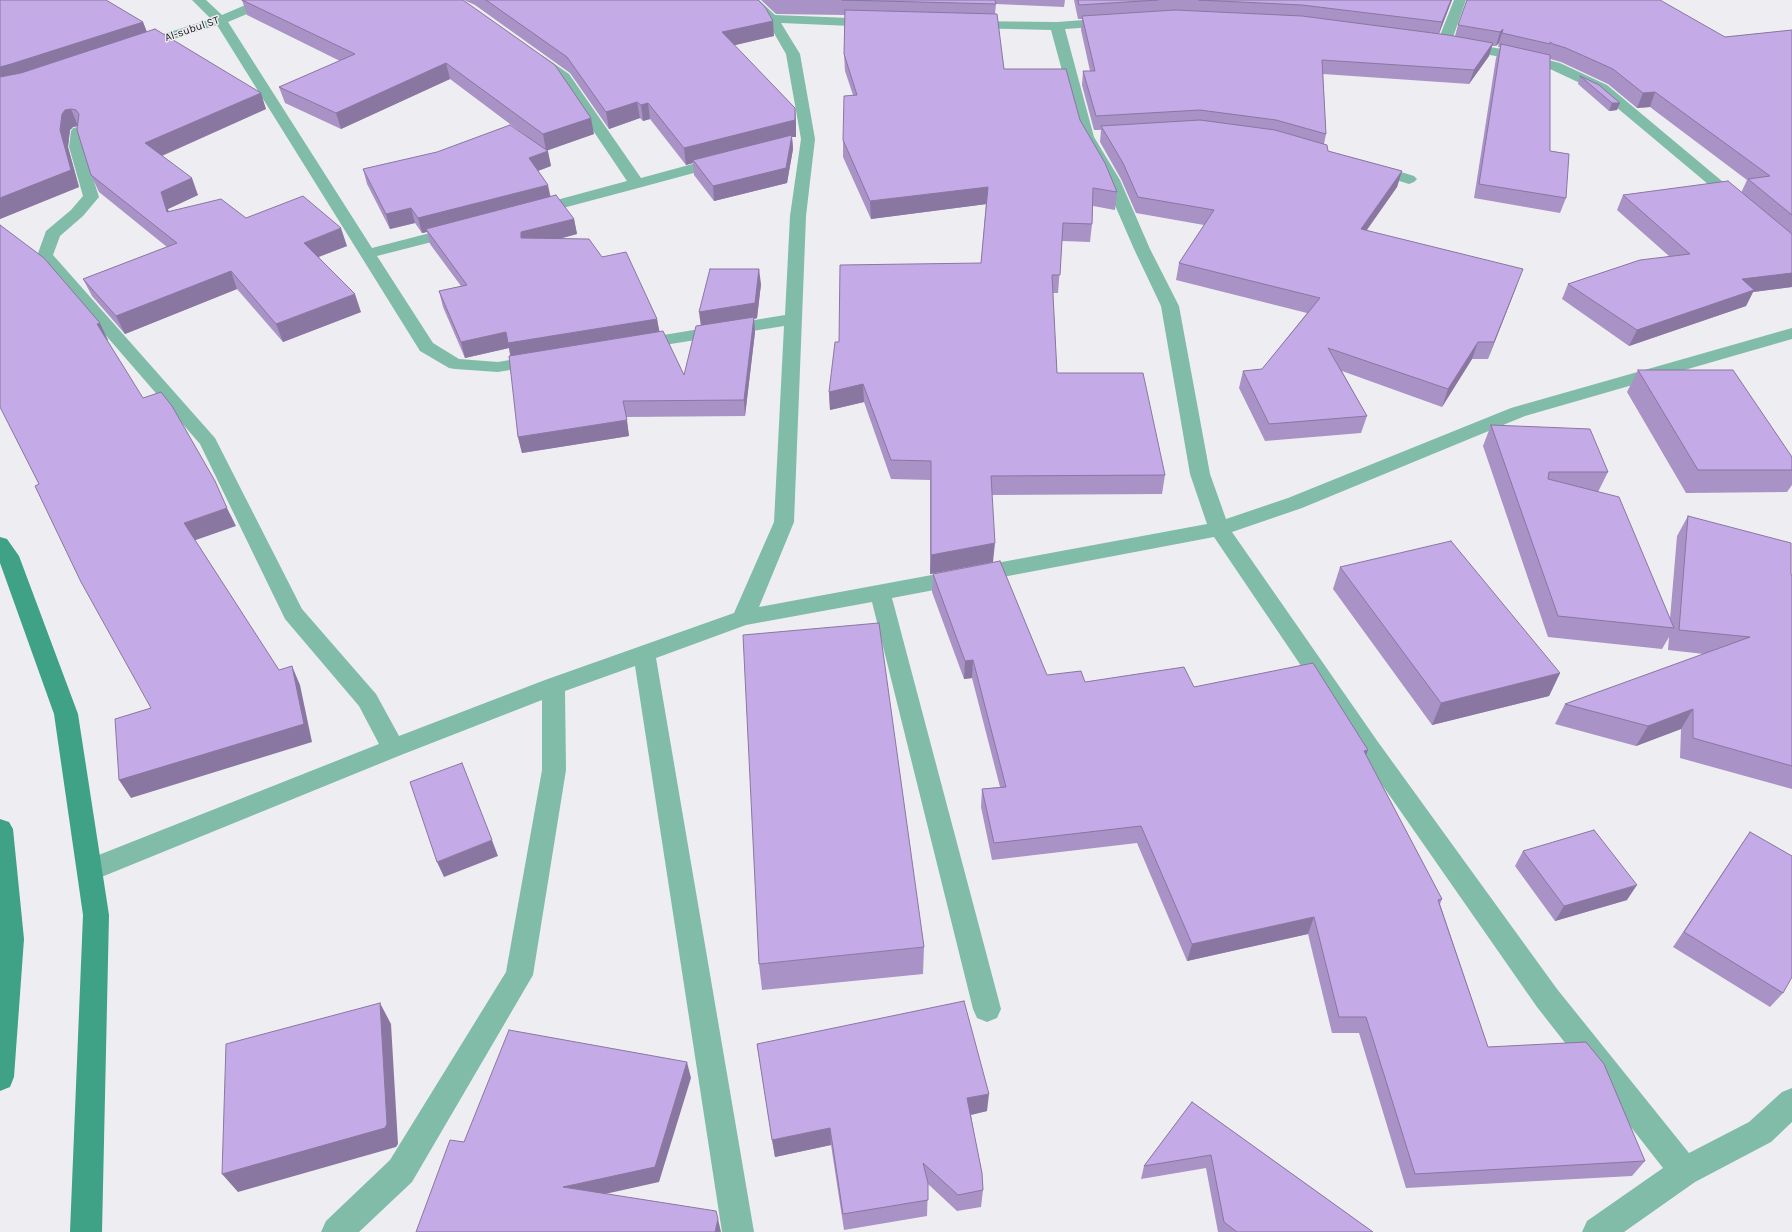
<!DOCTYPE html>
<style>
body{margin:0}
canvas{display:block;background:#eeedf1}
</style>
<canvas width="1792" height="1232"></canvas>
<script>
const ctx = document.querySelector('canvas').getContext('2d');
ctx.lineJoin = 'round';
function shape(rows) {
  const path = new Path2D();
  for (const r of rows) {
    path.moveTo(r[0], r[1]);
    for (let i = 2; i < r.length; i += 2) path.lineTo(r[i], r[i + 1]);
  }
  return path;
}
function fillPath(path, color) {
  ctx.fillStyle = color;
  ctx.fill(path, 'evenodd');
}
function strokePath(path, color, width, dash) {
  ctx.strokeStyle = color;
  ctx.lineWidth = width;
  ctx.lineCap = dash ? 'butt' : 'round';
  ctx.setLineDash(dash || []);
  ctx.stroke(path);
}
function drawText(font, color, halo, rows, align = 'center') {
  ctx.font = font + ' Karla,sans-serif';
  ctx.lineWidth = 3;
  ctx.setLineDash([]);
  ctx.textBaseline = 'middle';
  ctx.strokeStyle = halo;
  ctx.fillStyle = color;
  for (const [text, x, y, turn = 0] of rows) {
    ctx.save();
    ctx.translate(x, y);
    ctx.rotate((+turn || 0) * Math.PI / 180);
    ctx.textAlign = isNaN(turn) ? turn : align;
    if (halo) ctx.strokeText(text, 0, 0);
    ctx.fillText(text, 0, 0);
    ctx.restore();
  }
}
fillPath(shape([
 [192,0,206,0,222,15,257,0,274,0,273,3,228,22,372,248,457,226,463,228,465,231,463,234,377,256,433,343,459,359,498,362,539,355,545,356,548,360,545,364,498,372,455,369,449,368,420,351,217,25,140,50,135,49,133,46,135,43,211,19,192,0],
 [745,0,759,0,775,15,875,19,880,20,882,23,880,26,875,27,781,23,800,54,815,139,806,216,794,522,759,607,1207,524,1190,474,1161,306,1134,249,1104,180,1080,137,1051,30,970,28,965,27,963,24,965,21,1057,22,1111,18,1116,19,1118,22,1116,25,1111,26,1065,29,1094,137,1120,180,1150,249,1179,306,1210,474,1226,519,1288,498,1511,408,1792,328,1792,339,1525,416,1302,508,1232,532,1378,742,1557,989,1689,1153,1749,1122,1782,1092,1792,1088,1792,1122,1771,1142,1695,1182,1624,1232,1582,1232,1587,1221,1663,1168,1537,1007,1362,756,1214,537,892,598,1001,1009,997,1018,987,1022,977,1018,973,1009,872,602,746,625,656,658,754,1232,722,1232,635,666,565,691,566,770,533,975,412,1182,359,1232,321,1232,326,1221,390,1160,506,972,542,770,542,700,401,755,99,878,90,881,81,878,77,870,81,862,379,744,359,706,285,619,200,444,37,256,46,231,71,210,83,196,69,147,71,131,73,128,78,127,83,128,85,131,83,147,99,197,83,216,60,236,53,255,215,438,302,609,376,694,399,736,545,680,734,613,774,522,784,326,639,349,633,348,630,344,633,340,639,339,785,315,790,216,801,139,786,54,767,21,745,0],
 [1454,0,1466,0,1451,43,1449,46,1444,47,1439,46,1437,43,1454,0],
 [1462,42,1513,51,1560,63,1607,85,1747,202,1745,205,1739,207,1733,205,1597,91,1550,69,1512,59,1457,49,1455,46,1457,43,1462,42],
 [538,55,543,56,569,74,641,178,722,156,727,158,730,161,727,164,642,187,533,216,527,214,525,211,527,208,627,181,559,80,533,62,531,59,533,56,538,55],
 [1372,163,1414,176,1417,179,1414,182,1409,184,1367,171,1364,168,1367,165,1372,163]
]), '#81bca8');
fillPath(shape([
 [0,537,7,539,19,556,78,714,109,915,102,1232,70,1232,83,915,54,714,0,563,0,537],
 [0,819,9,822,13,829,24,939,14,1077,10,1087,0,1091,0,819]
]), '#3fa287');
fillPath(shape([
 [0,0,143,22,147,32,266,109,162,156,198,195,168,209,168,211,246,218,347,246,319,257,361,312,283,342,237,289,125,334,92,296,83,279,167,247,99,192,91,175,78,126,73,127,70,130,68,147,79,187,0,219],
 [242,0,463,0,594,134,547,150,551,166,538,171,551,197,574,219,577,234,559,239,602,257,657,319,659,332,684,375,701,325,761,284,757,318,754,319,755,332,745,416,626,417,629,436,522,453,518,437,510,355,509,348,465,358,443,307,439,291,461,286,430,244,427,232,422,233,415,223,390,229,367,184,363,169,526,136,450,79,341,129,285,103,279,87,340,61,247,15],
 [464,0,758,0,774,36,734,45,795,108,796,124,796,137,792,137,793,149,787,183,714,201,694,175,693,163,686,165,650,119,643,121,640,118,609,129,570,73,475,5],
 [761,0,1065,0,1064,7,996,4,995,14,1004,69,1080,120,1117,192,1115,210,1093,206,1092,224,1090,242,1062,241,1058,293,1053,293,1057,373,1165,475,1162,494,992,495,993,562,930,574,930,480,891,479,864,402,830,410,829,392,839,342,981,263,986,204,871,219,843,157,843,140,853,95,845,71,844,54,845,15,776,14],
 [1074,0,1452,0,1439,34,1455,36,1458,25,1725,37,1792,30,1792,287,1753,292,1746,306,1629,346,1562,299,1568,284,1669,256,1617,210,1623,195,1741,193,1747,180,1650,107,1637,108,1608,84,1561,62,1550,59,1550,151,1566,198,1560,213,1474,198,1496,58,1500,47,1498,47,1499,43,1496,46,1492,46,1489,56,1469,84,1323,74,1326,134,1324,144,1328,151,1402,171,1397,187,1367,230,1517,285,1488,359,1472,359,1442,407,1342,371,1367,416,1361,433,1265,441,1239,388,1243,371,1262,369,1307,313,1176,280,1179,263,1204,225,1136,213,1121,179,1100,142,1101,130,1094,130,1082,85,1083,71,1090,71,1081,30,1082,19,1078,19],
 [1580,76,1599,85,1617,110,1609,111,1578,84],
 [1638,370,1792,457,1792,485,1787,492,1686,493,1627,392],
 [1491,425,1608,472,1598,492,1670,619,1677,536,1688,516,1792,575,1792,789,1680,758,1681,729,1636,746,1555,724,1565,704,1704,654,1668,650,1669,637,1662,649,1548,637,1483,446],
 [1340,567,1560,673,1549,696,1432,725,1333,589],
 [933,574,1047,675,1085,682,1194,687,1366,755,1442,899,1440,904,1488,1047,1645,1161,1632,1176,1406,1188,1359,1033,1332,1033,1308,934,1187,961,1137,843,992,860,981,807,982,789,1000,787,972,678,964,679,932,592],
 [1750,832,1783,993,1770,1007,1673,947,1739,848],
 [1523,851,1627,900,1555,921,1515,866],
 [924,947,923,974,762,990,759,964],
 [757,1044,987,1111,971,1115,983,1190,981,1207,957,1211,928,1184,927,1216,844,1230,831,1145,775,1157],
 [1192,1102,1373,1232,1218,1232,1206,1168,1141,1179,1144,1166]
]), '#a992c6');
fillPath(shape([
 [1451,0,1452,0,1438,36,1442,22],
 [773,21,774,36,723,48,722,32],
 [143,22,149,38,0,84,0,67],
 [1503,29,1499,43,1496,46,1500,32],
 [1493,43,1489,56,1469,84,1474,70],
 [446,63,450,79,341,129,336,113],
 [1655,92,1650,107,1637,108,1643,93],
 [261,93,266,109,152,160,145,143],
 [637,102,640,118,609,129,606,112],
 [648,103,650,119,643,121,641,105],
 [1612,103,1620,103,1617,110,1609,111],
 [795,108,796,124,796,137,792,137,793,149,787,183,714,201,713,186,693,160,693,163,686,165,684,148],
 [71,109,78,126,73,127,70,130,68,147,79,187,0,219,0,198,60,130,62,114,65,110],
 [591,118,594,134,546,151,543,134],
 [548,151,551,166,532,173,529,158],
 [1402,171,1397,187,1356,245,1361,229],
 [192,178,198,195,168,209,174,229,167,212,161,192],
 [548,185,551,199,426,229,427,232,422,233,418,218],
 [988,187,987,204,871,219,870,201],
 [411,208,415,223,390,229,386,214],
 [574,219,577,234,524,248,521,238,521,232],
 [341,228,347,246,310,260,304,243],
 [759,269,761,284,757,318,754,319,755,332,745,416,744,400,701,327,699,312],
 [1523,269,1517,285,1488,359,1494,342],
 [231,271,237,289,125,334,116,316],
 [1792,273,1792,287,1753,292,1746,306,1629,346,1637,330,1742,279],
 [355,294,361,312,283,342,276,324],
 [657,319,660,334,511,358,509,348,465,358,461,342,506,332],
 [100,323,108,340,106,342,97,324],
 [1478,342,1472,359,1442,407,1448,389],
 [863,384,864,402,830,410,829,392],
 [627,420,629,436,522,453,518,437],
 [227,508,236,526,193,541,184,523],
 [995,543,993,562,930,574,931,555],
 [973,660,972,678,964,679,965,661],
 [292,666,300,685,312,742,131,798,119,780],
 [1560,673,1549,696,1432,725,1441,703],
 [1693,709,1681,729,1636,746,1648,726],
 [1368,750,1361,768,1364,751],
 [492,840,498,856,444,877,437,862],
 [1637,885,1627,900,1555,921,1564,906],
 [1314,917,1308,934,1187,961,1192,944],
 [380,1003,391,1024,398,1144,396,1147,238,1192,222,1174],
 [687,1062,691,1078,659,1182,569,1202,563,1187],
 [989,1094,987,1111,966,1116,967,1098],
 [830,1128,831,1145,775,1157,772,1140],
 [718,1219,721,1232,715,1232]
]), '#8977a1');
const building = shape([
 [0,0,106,0,143,22,11,64,0,67,0,0],
 [242,0,463,0,555,65,591,118,543,134,446,63,336,113,279,87,355,54,242,0],
 [486,0,758,0,765,7,773,21,722,32,795,108,795,120,684,148,648,103,641,105,637,102,606,112,567,57,486,0],
 [842,0,995,0,996,4,842,0],
 [1078,0,1158,0,1079,5,1078,0],
 [1199,0,1451,0,1442,22,1302,5,1199,0],
 [1467,0,1660,0,1725,37,1792,30,1792,215,1748,179,1770,176,1655,92,1643,93,1613,69,1566,48,1553,44,1550,42,1550,44,1502,33,1503,29,1500,32,1458,25,1467,0],
 [845,10,997,14,1004,69,1066,69,1080,120,1105,163,1117,192,1093,188,1092,224,1063,223,1060,275,1052,275,1057,373,1143,373,1165,475,991,476,995,543,931,555,931,461,891,460,863,384,829,392,835,342,839,342,840,265,981,263,988,187,870,201,843,140,844,96,857,95,844,54,845,10],
 [1175,10,1302,16,1448,35,1493,43,1474,70,1322,60,1326,134,1276,120,1200,110,1096,116,1083,71,1095,71,1082,16,1175,10],
 [155,29,261,93,145,143,192,178,161,192,167,212,221,199,246,218,303,196,341,228,304,243,355,294,276,324,231,271,116,316,83,279,177,243,91,175,77,130,79,114,76,110,71,109,65,110,62,114,60,130,71,170,0,198,0,77,21,73,155,29],
 [1501,44,1550,55,1550,151,1569,154,1566,198,1479,184,1501,44],
 [1580,76,1599,85,1620,103,1612,103,1580,76],
 [1200,120,1275,130,1327,145,1328,151,1402,171,1361,229,1523,269,1494,342,1478,342,1448,389,1328,348,1367,416,1269,424,1243,371,1262,369,1320,298,1179,263,1214,210,1138,197,1123,163,1101,126,1200,120],
 [510,125,548,151,529,158,548,185,418,218,411,208,386,214,363,169,437,152,510,125],
 [792,135,786,168,713,186,693,160,792,135],
 [1728,181,1792,234,1792,273,1742,279,1754,290,1637,330,1568,284,1640,260,1690,254,1623,195,1728,181],
 [556,195,574,219,521,232,521,238,589,239,602,257,626,252,657,319,508,343,506,332,461,342,439,291,467,285,426,229,556,195],
 [0,225,44,258,100,323,97,324,143,398,161,392,172,406,215,481,227,508,184,523,279,670,292,666,304,724,119,780,115,719,151,708,81,582,35,486,39,484,0,407,0,225],
 [710,269,759,269,755,303,699,312,710,269],
 [754,317,744,400,623,401,627,420,518,437,509,356,663,331,684,375,696,326,754,317],
 [1638,370,1733,370,1792,457,1792,470,1698,470,1638,370],
 [1491,425,1590,429,1608,472,1549,472,1548,479,1619,497,1674,628,1558,616,1491,425],
 [1688,516,1791,543,1791,575,1792,575,1792,766,1693,738,1693,709,1648,726,1565,704,1750,637,1679,630,1688,516],
 [1451,541,1560,673,1441,703,1340,567,1451,541],
 [1000,561,1047,675,1081,671,1085,682,1184,667,1194,687,1313,663,1368,750,1364,751,1442,899,1438,900,1488,1047,1586,1042,1604,1064,1645,1161,1415,1174,1366,1017,1339,1017,1314,917,1192,944,1141,826,994,843,982,789,1006,787,973,660,965,661,933,574,1000,561],
 [879,623,924,947,759,964,743,635,879,623],
 [462,763,492,840,437,862,410,782,462,763],
 [1594,830,1637,885,1564,906,1523,851,1594,830],
 [1750,832,1792,856,1792,977,1783,993,1684,932,1750,832],
 [964,1001,989,1094,967,1098,982,1173,983,1190,958,1195,923,1163,928,1183,928,1200,843,1214,830,1128,772,1140,757,1044,964,1001],
 [380,1003,387,1124,385,1128,222,1174,226,1044,380,1003],
 [509,1030,687,1062,655,1167,563,1187,716,1211,718,1219,715,1232,416,1232,450,1140,464,1142,509,1030],
 [1192,1102,1373,1232,1237,1232,1224,1222,1211,1155,1144,1166,1192,1102]
]);
fillPath(building, '#c4aae6');
strokePath(building, '#8977a1', 1);
drawText('11px', '#181719', '#eeedf1', [
 ["Al-subul ST",192,29,-19]
]);
</script>
